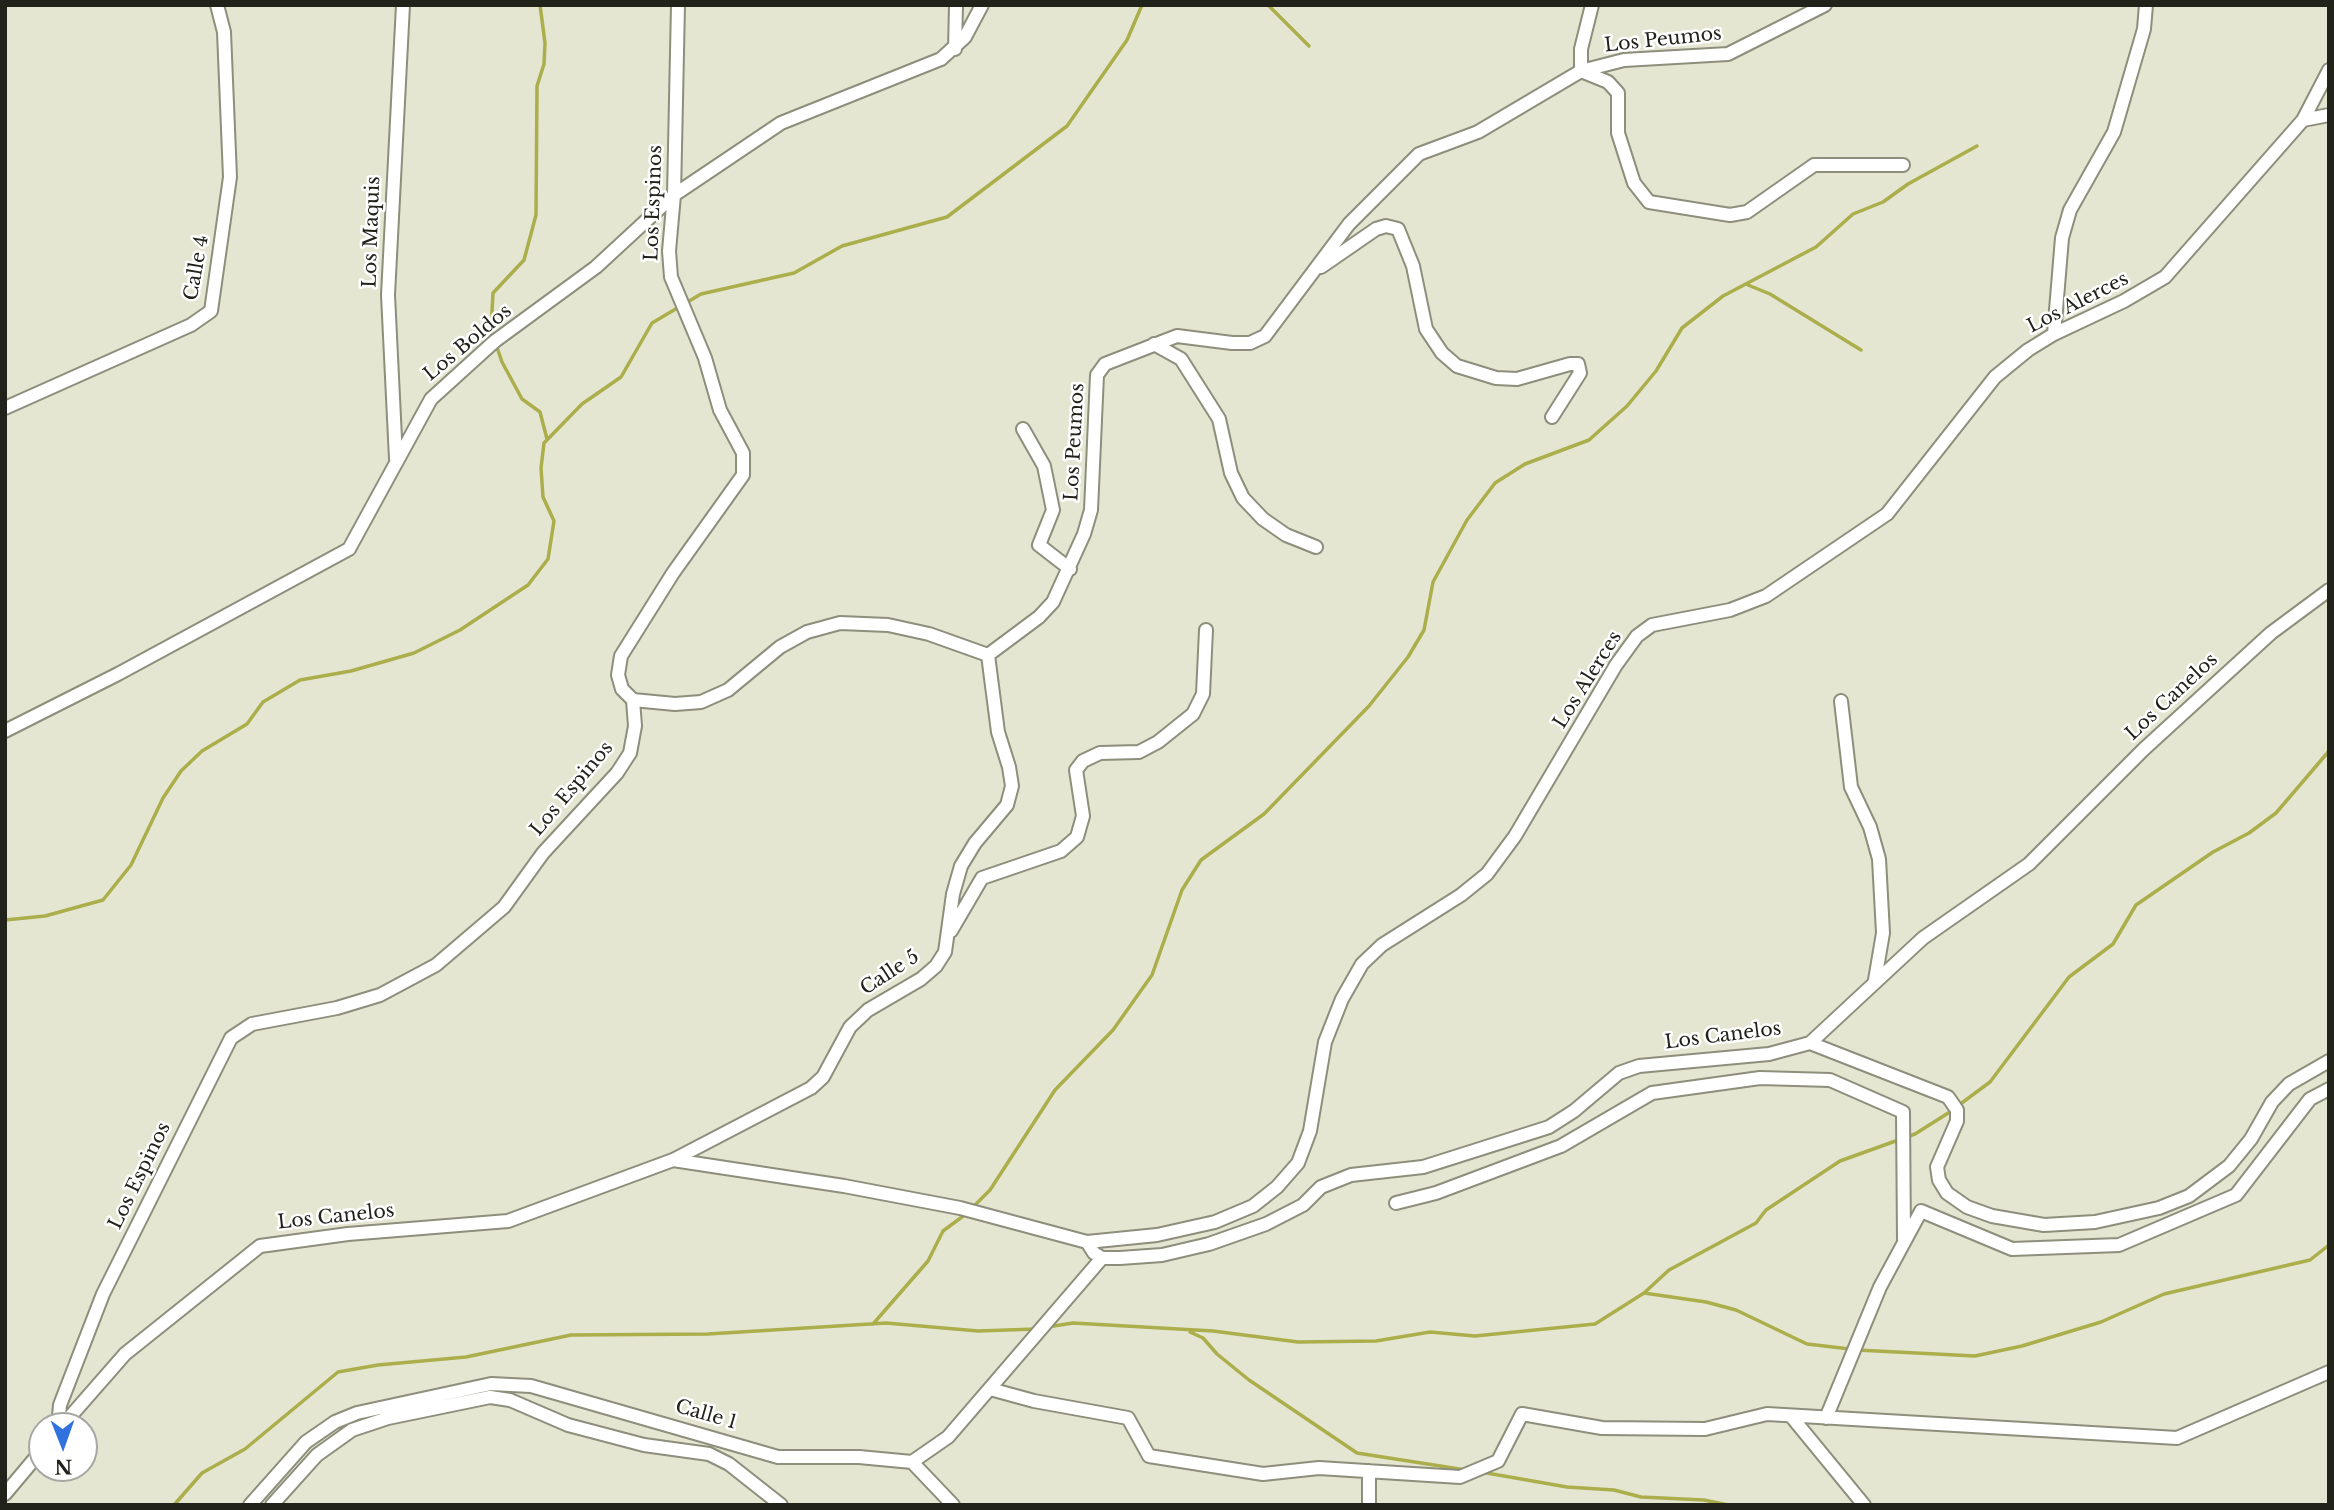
<!DOCTYPE html>
<style>
body{margin:0}
#map{position:relative;width:2334px;height:1510px;overflow:hidden;background:#e4e6d1;font-family:"Libre Baskerville",serif}
canvas{display:block}
.frame{position:absolute;inset:0;border:7px solid #21221a;pointer-events:none}
.north{position:absolute;left:28px;top:1412px;width:70px;height:70px;box-sizing:border-box;background:#fff;border:2px solid #a6a7a3;border-radius:50%;rotate:179deg;font-size:19px;font-weight:700;line-height:28px;text-align:center;color:#21221a}
.north::after{content:'';display:block;margin:auto;width:24px;height:32px;background:#3172df;clip-path:polygon(50% 0,100% 100%,50% 72%,0 100%)}
</style>
<div id="map">
<canvas width="2334" height="1510"></canvas>
<div class="frame"></div>
<div class="north">N</div>
</div>
<script>
const ctx = document.querySelector('canvas').getContext('2d');
ctx.lineJoin = 'round';
function shape(rows) {
  const path = new Path2D();
  for (const r of rows) {
    path.moveTo(r[0], r[1]);
    for (let i = 2; i < r.length; i += 2) path.lineTo(r[i], r[i + 1]);
  }
  return path;
}
function strokePath(path, color, width, dash) {
  ctx.strokeStyle = color;
  ctx.lineWidth = width;
  ctx.lineCap = dash ? 'butt' : 'round';
  ctx.setLineDash(dash || []);
  ctx.stroke(path);
}
function drawText(font, color, halo, rows, align = 'center') {
  ctx.font = font + ' "Libre Baskerville",serif';
  ctx.lineWidth = 5;
  ctx.setLineDash([]);
  ctx.textBaseline = 'middle';
  ctx.strokeStyle = halo;
  ctx.fillStyle = color;
  for (const [text, x, y, turn = 0] of rows) {
    ctx.save();
    ctx.translate(x, y);
    ctx.rotate((+turn || 0) * Math.PI / 180);
    ctx.textAlign = isNaN(turn) ? turn : align;
    if (halo) ctx.strokeText(text, 0, 0);
    ctx.fillText(text, 0, 0);
    ctx.restore();
  }
}
strokePath(shape([
 [540,5,545,43,544,64,537,86,536,215,524,260,493,293,491,330,502,362,522,399,540,412,547,439],
 [1268,5,1309,46],
 [1748,285,1770,294,1861,350],
 [5,920,45,916,103,900,131,865,163,798,181,771,202,751,247,724,263,702,300,680,351,671,414,653,460,630,528,585,548,559,554,521,543,497,541,468,544,443,582,404,621,377,652,323,701,294,794,273,842,246,947,217,1067,126,1127,40,1142,5],
 [1959,1105,1990,1082,2069,977,2113,944,2136,905,2213,852,2249,833,2276,813,2329,751],
 [972,1208,990,1190,1055,1090,1113,1030,1152,975,1182,890,1201,860,1264,814,1369,706,1408,657,1424,630,1433,582,1467,520,1495,483,1525,464,1589,440,1627,406,1656,371,1682,328,1723,296,1816,247,1853,214,1883,202,1908,184,1977,146],
 [1644,1293,1706,1302,1736,1310,1807,1344,1850,1349],
 [873,1324,928,1261,943,1231,966,1214],
 [1047,1327,1073,1323,1213,1331,1298,1342,1376,1341,1430,1332,1475,1336,1595,1324,1644,1293,1669,1270,1756,1223,1766,1210,1840,1161,1915,1134,1953,1110],
 [1190,1332,1203,1338,1217,1354,1249,1380,1357,1453,1466,1470],
 [1857,1350,1975,1356,2022,1346,2101,1322,2164,1294,2310,1260,2329,1245],
 [1481,1472,1567,1487,1614,1490,1641,1497,1704,1500,1728,1505],
 [174,1505,202,1473,245,1449,338,1372,378,1365,466,1357,571,1335,708,1334,886,1323,978,1331,1036,1329]
]), '#abae4b', 3.5);
const minor = shape([
 [1592,5,1581,49,1581,71,1608,82,1618,93,1618,133,1634,183,1649,202,1730,215,1747,212,1814,165,1903,165],
 [955,49,956,5],
 [2303,120,2329,115],
 [1321,267,1376,229,1386,226,1398,229,1413,266,1426,329,1442,353,1457,366,1496,378,1517,379,1570,364,1578,364,1580,373,1552,417],
 [2054,334,2062,238,2070,210,2114,132,2144,29,2146,5],
 [1154,344,1181,359,1219,419,1231,473,1243,498,1263,519,1286,535,1316,547],
 [5,408,191,325,211,311,230,177,224,32,217,5],
 [1023,429,1044,466,1053,510,1039,545,1070,569],
 [396,459,388,295,403,5],
 [988,655,1039,617,1053,602,1084,534,1091,510,1097,375,1105,364,1177,336,1232,343,1250,343,1265,336,1349,224,1419,154,1478,132,1581,71,1624,60,1728,54,1825,5],
 [633,700,675,704,701,702,728,690,780,647,807,632,840,623,888,625,929,634,988,655],
 [1841,701,1851,787,1870,827,1879,859,1883,933,1875,980],
 [5,731,118,674,349,549,431,399,495,341,596,267,674,195,781,123,941,59,965,37,982,5],
 [951,931,982,878,1061,851,1077,837,1083,816,1076,770,1083,761,1100,753,1139,752,1158,742,1193,714,1203,694,1206,630],
 [1810,1043,1948,1097,1957,1110,1957,1121,1937,1167,1939,1180,1947,1193,1967,1207,1992,1216,2044,1225,2095,1222,2159,1208,2189,1196,2229,1166,2251,1139,2272,1102,2289,1084,2329,1061],
 [673,1160,844,1186,960,1208,1087,1242,1157,1235,1215,1222,1253,1206,1277,1187,1298,1163,1310,1131,1325,1042,1342,999,1362,964,1382,945,1461,895,1487,874,1515,836,1616,665,1637,636,1652,625,1730,610,1766,596,1887,514,1995,377,2028,350,2054,334,2124,301,2165,277,2303,120,2329,70],
 [1396,1203,1436,1193,1561,1146,1652,1093,1760,1078,1830,1080,1903,1112,1904,1239],
 [1087,1242,1094,1253,1102,1258,1120,1258,1162,1255,1209,1244,1266,1224,1303,1205,1321,1187,1351,1175,1423,1167,1549,1127,1574,1111,1619,1073,1639,1066,1769,1054,1810,1043,1923,938,2029,864,2144,749,2271,633,2329,590],
 [990,1389,1034,1401,1128,1418,1149,1456,1263,1474,1319,1468,1460,1477,1498,1461,1522,1414,1602,1428,1705,1429,1767,1414,2177,1438,2329,1372],
 [1791,1416,1864,1505],
 [1826,1418,1880,1287,1921,1211,2012,1249,2119,1245,2236,1195,2310,1099,2329,1089],
 [58,1426,60,1405,103,1294,231,1038,252,1024,337,1008,380,995,436,965,504,907,543,853,617,773,630,753,635,726,633,700,622,689,618,675,621,656,673,573,743,475,743,453,720,410,705,358,671,277,669,251,674,195,678,5],
 [62,1426,125,1354,260,1246,348,1234,508,1221,673,1160,811,1088,823,1077,850,1027,868,1010,921,979,936,966,945,952,953,894,961,866,975,843,1007,805,1012,786,1009,767,998,732,988,655],
 [912,1462,953,1505],
 [5,1494,42,1450],
 [250,1505,306,1442,335,1422,357,1413,491,1384,531,1386,778,1457,859,1457,912,1462,948,1437,1102,1258],
 [272,1505,317,1455,352,1430,388,1418,490,1397,510,1400,568,1425,644,1445,709,1454,729,1464,781,1505],
 [1369,1505,1369,1471]
]);
strokePath(minor, '#8d8e7b', 16);
strokePath(minor, '#fff', 12);
drawText('19px', '#21221a', '#fff', [
 ["Los Peumos",1663,40,-6],
 ["Los Espinos",654,203,-88],
 ["Los Maquis",372,232,-88],
 ["Calle 4",197,268,-80],
 ["Los Alerces",2078,303,-27],
 ["Los Boldos",468,343,-40],
 ["Los Peumos",1075,442,-87],
 ["Los Alerces",1588,680,-58],
 ["Los Canelos",2172,697,-43],
 ["Los Espinos",572,789,-50],
 ["Calle 5",890,973,-33],
 ["Los Canelos",1723,1036,-7],
 ["Los Espinos",140,1176,-64],
 ["Los Canelos",336,1217,-6],
 ["Calle 1",706,1415,16]
]);
</script>
